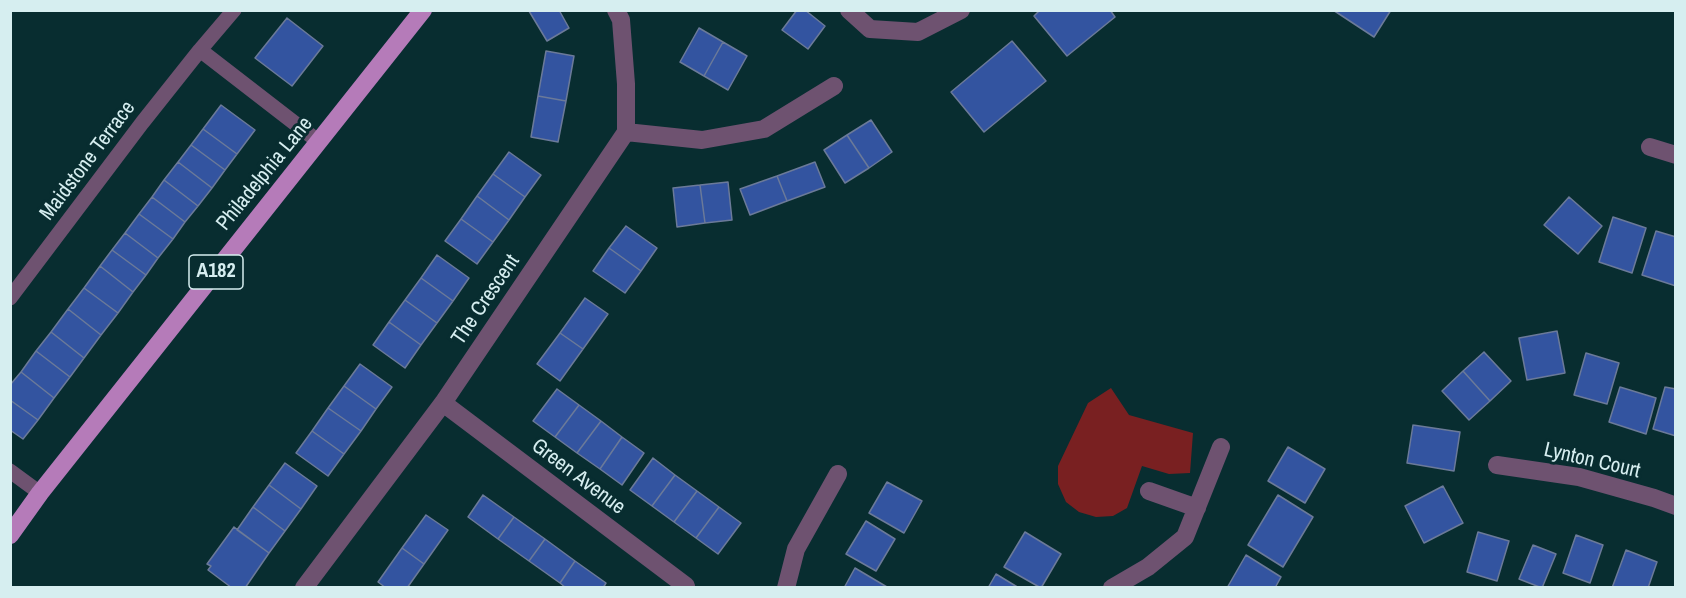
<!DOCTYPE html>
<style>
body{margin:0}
#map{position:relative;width:1686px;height:598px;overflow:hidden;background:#082d30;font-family:"Archivo Narrow",sans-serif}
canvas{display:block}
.frame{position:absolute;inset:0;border:12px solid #d6eef0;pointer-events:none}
</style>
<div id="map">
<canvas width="1686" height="598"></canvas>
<div class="frame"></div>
</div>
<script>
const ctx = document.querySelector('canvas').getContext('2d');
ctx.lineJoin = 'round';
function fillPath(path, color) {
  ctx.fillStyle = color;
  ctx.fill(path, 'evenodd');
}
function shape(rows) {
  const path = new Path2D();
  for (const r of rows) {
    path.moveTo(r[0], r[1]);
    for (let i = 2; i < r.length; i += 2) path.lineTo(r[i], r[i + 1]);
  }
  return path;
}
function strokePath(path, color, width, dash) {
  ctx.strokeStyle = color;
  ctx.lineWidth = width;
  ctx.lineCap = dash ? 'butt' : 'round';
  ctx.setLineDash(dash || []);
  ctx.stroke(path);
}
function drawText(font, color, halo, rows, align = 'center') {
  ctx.font = font + ' "Archivo Narrow",sans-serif';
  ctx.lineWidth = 6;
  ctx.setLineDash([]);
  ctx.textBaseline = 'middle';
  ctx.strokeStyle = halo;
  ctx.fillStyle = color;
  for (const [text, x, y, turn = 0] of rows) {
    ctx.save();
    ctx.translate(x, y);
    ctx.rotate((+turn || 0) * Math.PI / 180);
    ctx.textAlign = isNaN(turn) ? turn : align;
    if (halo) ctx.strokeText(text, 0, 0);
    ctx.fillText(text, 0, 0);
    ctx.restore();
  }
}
fillPath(shape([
 [1111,388,1129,415,1193,433,1190,473,1169,474,1142,466,1127,508,1113,516,1096,517,1079,512,1066,502,1058,484,1058,466,1088,403]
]), '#792021');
const building = shape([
 [559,10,569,28,547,41,529,11,559,10],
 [797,10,805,10,825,26,808,49,782,30,797,10],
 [1040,10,1110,10,1115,17,1067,56,1034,16,1040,10],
 [1333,10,1391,10,1374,37,1333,10],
 [287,18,323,46,292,86,255,58,287,18],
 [699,28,723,42,704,76,680,62,699,28],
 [1012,41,1046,81,984,132,951,92,1012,41],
 [723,42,747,56,728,90,704,76,723,42],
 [546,51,574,56,566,101,538,96,546,51],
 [538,96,566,101,558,142,531,137,538,96],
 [221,105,255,130,237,154,203,129,221,105],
 [871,120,892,152,869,168,847,135,871,120],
 [203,129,237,154,225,170,191,145,203,129],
 [847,135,869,168,845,183,824,150,847,135],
 [191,145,225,170,212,188,178,162,191,145],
 [509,152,541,175,525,197,493,174,509,152],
 [178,162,212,188,198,206,164,180,178,162],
 [815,162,825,187,787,201,777,176,815,162],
 [493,174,525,197,509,220,477,196,493,174],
 [777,176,787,201,750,215,740,189,777,176],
 [164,180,198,206,185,222,152,197,164,180],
 [728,182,732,220,705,223,700,185,728,182],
 [700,185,705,223,677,227,673,188,700,185],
 [477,196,509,220,493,242,461,219,477,196],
 [152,197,185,222,173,239,139,214,152,197],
 [1569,197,1602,226,1578,254,1544,225,1569,197],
 [139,214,173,239,158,258,125,233,139,214],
 [1613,217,1646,228,1632,273,1599,262,1613,217],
 [461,219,493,242,477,264,445,241,461,219],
 [626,226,657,248,641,271,609,248,626,226],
 [1656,231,1676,237,1676,286,1642,275,1656,231],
 [125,233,158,258,146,275,112,250,125,233],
 [609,248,641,271,625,293,593,271,609,248],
 [112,250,146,275,133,292,100,266,112,250],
 [437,255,469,278,453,301,421,278,437,255],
 [100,266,133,292,118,313,84,288,100,266],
 [421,278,453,301,437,323,405,300,421,278],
 [84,288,118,313,101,335,68,309,84,288],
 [585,298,608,314,583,349,560,333,585,298],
 [405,300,437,323,421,345,389,322,405,300],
 [68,309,101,335,84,358,51,332,68,309],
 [389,322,421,345,405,368,373,345,389,322],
 [1557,331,1565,373,1527,380,1519,338,1557,331],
 [51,332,84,358,70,377,36,351,51,332],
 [560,333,583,349,560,381,537,364,560,333],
 [36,351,70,377,54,398,21,372,36,351],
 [1484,352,1511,381,1490,401,1463,371,1484,352],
 [1586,353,1619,363,1607,404,1574,395,1586,353],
 [360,364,392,387,376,409,344,386,360,364],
 [1463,371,1490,401,1469,420,1442,391,1463,371],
 [21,372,54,398,38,420,10,400,10,385,21,372],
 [344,386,376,409,361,431,328,408,344,386],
 [1620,387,1656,398,1646,434,1609,422,1620,387],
 [1665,387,1676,389,1676,436,1653,429,1665,387],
 [557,389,579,405,555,437,533,421,557,389],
 [10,400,38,420,23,439,10,430,10,400],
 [579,405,601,421,577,453,555,437,579,405],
 [328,408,361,431,344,454,312,431,328,408],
 [601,421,622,437,600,469,577,453,601,421],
 [1413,425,1460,432,1454,471,1407,463,1413,425],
 [312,431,344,454,328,476,296,453,312,431],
 [622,437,644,453,622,485,600,469,622,437],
 [1288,447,1325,469,1305,503,1268,481,1288,447],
 [653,458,675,475,652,506,630,490,653,458],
 [285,463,317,486,301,509,269,485,285,463],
 [675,475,697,491,674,522,652,506,675,475],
 [887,482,922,501,904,533,869,513,887,482],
 [269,485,301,509,285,531,253,507,269,485],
 [1443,486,1463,523,1424,543,1405,506,1443,486],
 [697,491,719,507,696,538,674,522,697,491],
 [483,495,514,517,498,539,468,517,483,495],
 [1278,495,1313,517,1283,567,1248,545,1278,495],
 [253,507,285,531,269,553,237,530,253,507],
 [719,507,741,523,718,554,696,538,719,507],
 [426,515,448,530,424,564,402,548,426,515],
 [514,517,545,539,529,561,498,539,514,517],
 [866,521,895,539,876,571,846,554,866,521],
 [234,527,269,553,245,588,232,588,208,570,211,566,207,564,234,527],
 [1025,532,1061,554,1041,588,1004,567,1025,532],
 [1478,532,1509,541,1497,581,1467,572,1478,532],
 [1576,535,1603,545,1590,583,1563,573,1576,535],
 [545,539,575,561,560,583,529,561,545,539],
 [1533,545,1556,554,1542,588,1519,579,1533,545],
 [402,548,424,564,407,588,386,588,378,582,402,548],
 [1626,550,1657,562,1648,588,1612,588,1626,550],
 [1246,555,1281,577,1275,588,1227,588,1246,555],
 [575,561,606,583,603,588,566,588,560,583,575,561],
 [855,568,887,587,886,588,844,588,855,568],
 [996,574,1019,588,988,588,996,574]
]);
fillPath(building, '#3354a0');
strokePath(building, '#6b7a99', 1.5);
strokePath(shape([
 [200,50,319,142],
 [10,298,142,123,200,50,234,10],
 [10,471,40,493]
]), '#6e5270', 15);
strokePath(shape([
 [849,10,870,29,918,32,961,10],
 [626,132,702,140,764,129,834,86],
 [1650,147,1676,155],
 [443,403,686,586],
 [1497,465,1579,477,1654,498,1676,506],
 [1149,491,1197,508],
 [304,588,443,403,626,132,626,84,621,20,616,10],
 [786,588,796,549,838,474],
 [1112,588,1148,567,1185,537,1221,447]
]), '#6e5270', 18);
strokePath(shape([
 [10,535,40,493,423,10]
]), '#b57bb9', 18);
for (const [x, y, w] of [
 [216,272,54]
]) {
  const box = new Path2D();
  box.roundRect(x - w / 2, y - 17, w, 34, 4.5);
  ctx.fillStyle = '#082d30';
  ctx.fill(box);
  strokePath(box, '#d6eef0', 1.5);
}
drawText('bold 20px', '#d6eef0', null, [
 ["A182",216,272]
]);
drawText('21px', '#d6eef0', '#082d30', [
 ["Maidstone Terrace",88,161,-53],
 ["Philadelphia Lane",265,174,-51],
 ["The Crescent",486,300,-56],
 ["Lynton Court",1592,461,13],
 ["Green Avenue",578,477,37]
]);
</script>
